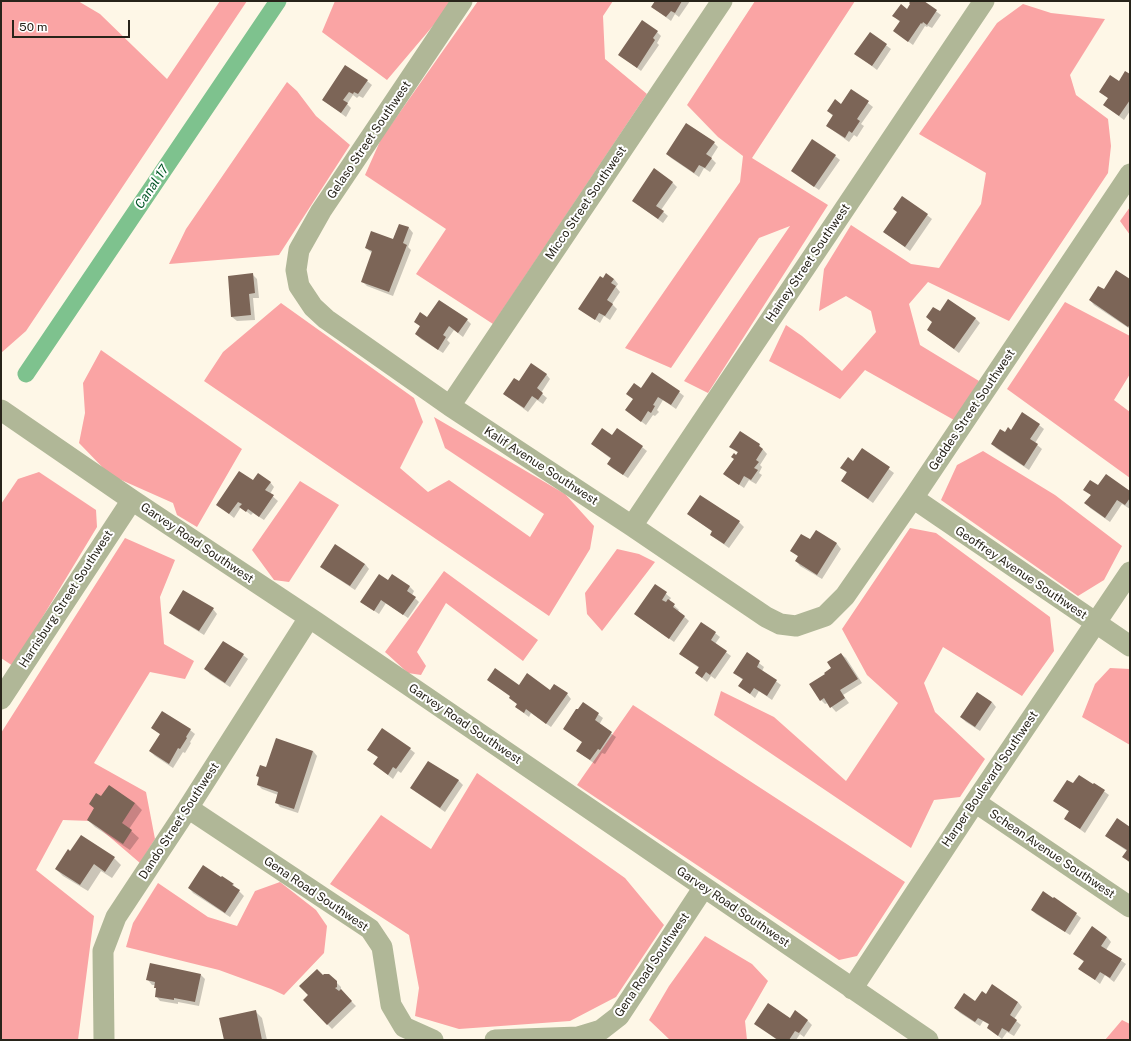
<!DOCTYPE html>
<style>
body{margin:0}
#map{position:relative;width:1131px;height:1041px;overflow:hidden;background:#fef7e7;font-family:"Public Sans",sans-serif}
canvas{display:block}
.frame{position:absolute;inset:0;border:2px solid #28241a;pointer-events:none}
.scale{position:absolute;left:12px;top:20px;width:118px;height:18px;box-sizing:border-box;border:2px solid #28241a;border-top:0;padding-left:5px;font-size:12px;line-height:14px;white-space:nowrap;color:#28241a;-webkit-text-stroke:3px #fff;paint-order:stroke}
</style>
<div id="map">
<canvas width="1131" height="1041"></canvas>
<div class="frame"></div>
<div class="scale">50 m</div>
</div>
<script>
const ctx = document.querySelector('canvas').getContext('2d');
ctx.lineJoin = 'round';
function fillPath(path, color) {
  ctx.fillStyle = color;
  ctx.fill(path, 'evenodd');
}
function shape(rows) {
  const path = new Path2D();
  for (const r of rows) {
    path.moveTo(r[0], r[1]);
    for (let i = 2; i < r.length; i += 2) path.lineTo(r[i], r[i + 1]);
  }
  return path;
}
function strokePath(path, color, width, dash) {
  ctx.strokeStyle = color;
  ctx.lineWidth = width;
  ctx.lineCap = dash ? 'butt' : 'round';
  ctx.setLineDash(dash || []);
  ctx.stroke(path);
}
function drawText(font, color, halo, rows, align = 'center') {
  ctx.font = font + ' "Public Sans",sans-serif';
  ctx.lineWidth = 4;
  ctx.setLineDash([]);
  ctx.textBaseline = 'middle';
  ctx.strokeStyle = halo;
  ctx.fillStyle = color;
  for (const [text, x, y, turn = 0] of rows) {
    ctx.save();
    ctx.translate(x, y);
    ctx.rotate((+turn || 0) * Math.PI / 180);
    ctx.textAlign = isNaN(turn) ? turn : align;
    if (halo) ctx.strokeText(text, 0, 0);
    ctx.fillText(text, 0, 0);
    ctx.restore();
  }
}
fillPath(shape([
 [1,1,78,1,100,14,167,79,220,1,247,1,26,331,1,353],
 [335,1,454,1,387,80,322,32],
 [478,1,613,1,603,16,605,59,647,94,493,324,416,274,446,229,365,175,381,139],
 [755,1,855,1,752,158,828,205,708,393,684,381,790,226,759,238,671,368,625,348,740,182,743,156,718,137,687,105],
 [1023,4,1051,13,1105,19,1070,75,1076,95,1108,119,1111,146,1108,173,1009,321,928,282,909,304,920,345,979,381,954,420,865,370,840,399,769,361,786,325,802,336,842,371,876,332,871,311,846,296,819,311,824,269,851,225,911,264,939,268,981,204,986,173,919,134,997,23],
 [287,82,297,91,316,116,350,145,279,255,169,264,186,229],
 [1130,207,1130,235,1120,221],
 [1065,302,1130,336,1130,374,1114,400,1130,412,1130,478,1007,389],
 [281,303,414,398,423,422,400,468,428,492,449,480,530,537,544,514,445,448,434,417,565,494,594,526,590,549,549,616,204,381,223,352],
 [101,350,242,449,197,527,177,515,173,503,110,475,79,443,85,413,83,383],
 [983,451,1055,495,1122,546,1104,580,1078,596,941,500,957,465],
 [39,472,96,510,97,527,13,666,1,658,1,504,18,479],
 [300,481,339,505,289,582,274,580,252,550],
 [910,528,936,533,1050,617,1054,651,1022,696,943,647,924,683,935,712,985,759,960,797,934,800,911,848,714,715,721,691,774,717,846,781,898,703,867,675,842,629],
 [125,538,175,560,160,597,164,644,194,661,185,679,150,672,94,763,146,792,155,839,140,863,91,821,63,820,36,870,94,916,78,1040,1,1040,1,733],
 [617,549,639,554,655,562,602,631,587,614,585,593],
 [444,571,538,640,523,661,446,603,417,652,426,666,421,675,408,673,385,652],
 [1110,668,1130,669,1130,745,1082,717,1095,684],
 [633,705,905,882,857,956,839,960,577,785],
 [477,773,625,878,664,925,616,997,570,1021,459,1029,415,1016,419,988,409,935,330,884,381,815,431,849],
 [280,882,316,910,327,926,324,953,284,995,271,989,219,970,126,947,133,923,158,883,208,917,237,926,255,891],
 [705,936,752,964,768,981,745,1021,747,1040,670,1040,649,1020,669,986],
 [1122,1020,1130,1024,1130,1040,1105,1040]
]), '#faa4a4');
fillPath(shape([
 [656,1,690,1,679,17,675,14,671,21,652,7],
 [912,1,922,1,941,15,932,28,928,26,927,27,925,26,913,45,894,31,900,22,894,16,908,10],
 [657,32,661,36,657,43,659,45,641,71,620,55],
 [870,33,891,49,877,70,856,54],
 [1130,75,1130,111,1124,120,1104,105,1109,99,1100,92],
 [367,81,372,85,363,98,359,96,357,98,353,95,347,104,351,108,346,117,323,100],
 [851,90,873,107,861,124,864,126,857,137,854,135,849,142,827,126,833,116,828,111,842,105],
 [714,143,718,147,711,158,716,163,710,172,704,168,699,177,671,158,667,154],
 [835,156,840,160,819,190,792,171],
 [672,182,677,187,661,210,668,216,663,223,633,201],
 [898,212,927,215,932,219,910,251,884,232],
 [399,225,409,228,413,233,408,247,411,250,393,296,367,286,362,281,373,254,366,248,393,240],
 [252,274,257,279,259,298,253,298,255,320,237,321,232,317,229,277],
 [603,279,614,279,618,284,616,287,620,292,612,304,617,309,610,320,604,316,600,323,579,308],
 [1130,281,1130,329,1094,305,1090,300,1104,291],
 [940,312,975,318,980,323,959,353,928,330],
 [428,318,467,320,471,324,463,337,454,330,447,340,450,343,443,353,421,339,416,334,421,327,415,322],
 [546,374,550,379,541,393,547,398,543,404,537,400,528,412,504,394,519,382],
 [641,389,679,392,684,396,676,409,663,400,657,410,659,412,655,416,653,415,646,425,626,410],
 [1039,425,1044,429,1035,443,1042,449,1029,470,996,448,992,443,1005,433],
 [612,436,642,447,647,451,628,478,612,468,608,464,611,459,592,444],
 [759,445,767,454,760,465,762,467,759,473,762,475,756,484,749,480,744,488,724,474,738,453,731,447],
 [862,449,894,473,873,503,842,481,847,473,842,468,853,462],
 [253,482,270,482,274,487,270,494,278,501,264,520,253,513,251,515,241,507,234,518,218,505],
 [1098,486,1130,492,1130,509,1122,504,1110,522,1090,508,1086,503,1091,495,1085,489],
 [700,496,739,522,744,527,729,548,716,539,711,534,713,532,688,514],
 [816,531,837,544,841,549,822,579,800,566,796,561,799,557,791,551,810,541],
 [365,564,369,569,355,590,326,571,321,566],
 [392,575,410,587,414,591,412,595,419,602,408,618,386,603,379,614,361,602,388,581],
 [655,585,671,598,669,601,679,610,678,611,689,621,674,642,635,614],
 [213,609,217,614,204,635,175,617,171,613],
 [715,633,720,637,715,644,731,656,715,679,711,676,707,682,696,673,699,668,680,654],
 [747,654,764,667,762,671,781,685,772,700,759,691,755,698,740,686,743,680,734,673],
 [841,654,846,658,862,683,843,695,849,703,836,712,828,703,825,704,821,700,832,669],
 [243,655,248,659,230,687,210,674,206,669],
 [488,680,567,694,571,699,551,727,531,713,529,717,521,711,516,707,518,705,511,697],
 [992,702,996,707,980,731,966,722,961,717],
 [583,703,603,718,599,725,616,737,605,754,602,753,595,764,577,751,583,742,564,729],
 [152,728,190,730,195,734,190,742,191,743,185,753,183,752,173,768,155,756,150,751,161,735],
 [410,749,415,753,401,773,398,771,393,779,374,764,379,758,368,750],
 [313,751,317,756,298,813,280,807,276,802,278,795,262,789,258,785,260,779,257,776,267,768],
 [458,780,463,785,445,812,416,792,411,788],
 [1094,784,1109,795,1085,833,1066,819,1070,812,1054,801,1074,785,1093,786],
 [102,798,135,803,142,810,129,829,139,838,130,850,95,827,88,820,95,809,90,804],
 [1130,828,1130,863,1123,857,1127,851,1111,840,1106,836],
 [114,858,121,865,112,878,101,871,88,891,63,876,56,869],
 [222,877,233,885,244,896,230,917,193,893,189,888,221,878],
 [1032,910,1076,914,1081,918,1070,935,1036,914],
 [1107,937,1111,942,1106,950,1126,964,1114,982,1105,975,1100,984,1080,968,1084,962,1075,954],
 [200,974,205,979,199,1006,178,1002,178,1004,160,1001,156,996,157,990,155,987,155,985,152,985,148,980],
 [323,977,336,982,341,987,341,991,356,1006,332,1029,304,1000],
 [975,1002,1018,1002,1022,1007,1014,1019,1021,1025,1014,1036,1007,1032,1002,1039,988,1028,990,1025,983,1021,980,1026,960,1013,955,1008],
 [255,1011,262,1018,267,1040,225,1040],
 [790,1019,807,1020,812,1025,804,1037,800,1034,796,1040,777,1040,755,1023]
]), '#0003');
strokePath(shape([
 [26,374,278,1]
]), '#7ec28e', 17);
fillPath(shape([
 [655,1,682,1,675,13,671,11,666,17,651,7],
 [911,1,924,1,937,10,927,25,923,22,922,24,921,23,908,42,893,31,900,21,892,16,901,4,907,9,910,4,909,3],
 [642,20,658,31,653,38,655,40,637,68,618,55],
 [870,32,887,44,872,66,854,54],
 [345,65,368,80,358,94,354,92,353,94,349,92,343,100,348,103,341,113,322,100],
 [1125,71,1130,74,1130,100,1119,116,1103,105,1108,98,1099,92,1110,75,1119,81],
 [851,89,869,101,857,119,860,121,852,133,849,131,845,138,826,126,833,115,827,111,835,99,841,104],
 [686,123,715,142,706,154,712,158,705,168,699,165,694,173,666,154],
 [812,139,836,155,814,187,791,171],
 [654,168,673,182,656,206,664,211,658,219,632,201],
 [902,196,928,214,905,247,883,232,897,212,893,209],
 [399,224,409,227,403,243,407,245,389,292,361,282,372,251,365,248,371,231,393,239],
 [1116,270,1130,279,1130,325,1128,327,1089,300,1098,286,1104,289],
 [253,273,255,293,249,294,251,315,231,317,228,276],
 [606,273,614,279,611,283,616,286,607,300,613,304,605,316,599,313,595,320,578,309,600,276,603,278],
 [948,299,976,318,954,349,927,330,932,322,926,317,933,307,940,311],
 [439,300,468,319,458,333,449,326,443,335,446,337,438,350,415,334,420,326,414,322,420,312,427,317],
 [531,363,547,374,537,388,543,393,538,400,532,396,524,408,503,394,514,378,519,381],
 [652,372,680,391,671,405,658,397,653,405,655,406,651,413,648,411,641,422,625,410,633,399,626,394,634,383,641,388],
 [1022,412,1040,424,1030,439,1038,444,1024,466,991,444,1000,429,1005,432,1008,427,1011,430],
 [602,428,612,435,617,428,643,446,623,475,607,464,611,458,591,444],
 [740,431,760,444,759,446,763,449,756,460,759,462,754,468,758,470,751,480,744,476,739,485,723,474,734,459,731,457,734,453,736,455,738,452,729,447],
 [862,448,890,467,868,499,841,481,847,472,840,468,848,457,853,461],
 [239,471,253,480,258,473,271,482,265,490,274,495,259,517,248,509,246,512,239,507,242,504,238,502,229,514,216,505],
 [1106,474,1130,491,1130,498,1125,505,1117,500,1105,518,1084,503,1091,495,1083,490,1090,480,1098,485],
 [700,495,740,521,724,544,710,535,712,531,687,514],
 [816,530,837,543,817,575,795,561,798,556,790,551,801,534,810,539],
 [335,544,365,564,350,586,320,567],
 [379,574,388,580,392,574,410,586,407,591,416,597,403,615,381,600,374,611,360,602],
 [655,584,667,592,662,600,666,602,668,599,675,604,673,607,685,616,669,639,634,614],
 [183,590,214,608,199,631,169,613],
 [701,622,716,632,711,640,727,651,710,675,706,672,702,678,695,673,699,667,679,654],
 [223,641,244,654,225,683,204,669],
 [747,652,760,661,757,667,777,680,767,696,754,688,750,694,738,686,743,679,733,673],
 [841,653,858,679,840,690,845,698,830,708,824,698,820,701,809,684,825,674,824,673,831,668,827,662],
 [495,668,519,685,527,673,550,690,554,684,568,693,546,724,526,709,524,713,515,707,517,704,509,698,510,696,487,680],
 [977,692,992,702,975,727,960,717],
 [583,702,599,713,595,720,612,732,600,750,598,749,590,760,576,751,582,742,563,729,576,709,578,709],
 [162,711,191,729,186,737,187,738,180,749,178,748,169,764,149,751,160,734,151,728],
 [382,728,411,748,396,769,393,767,388,775,373,764,378,757,367,750],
 [276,738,313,751,294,809,275,803,278,792,257,785,259,777,256,776,260,765,266,767],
 [428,761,459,780,440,808,410,788],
 [1079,775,1093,784,1094,783,1105,790,1080,829,1064,819,1069,811,1053,801,1067,780,1073,783],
 [109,785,135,803,122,823,132,830,123,844,87,820,94,808,89,804,96,793,101,796],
 [1117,818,1130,827,1130,862,1122,857,1127,850,1105,836],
 [81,835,115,857,105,872,94,864,80,885,55,869,68,849,70,851],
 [203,865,221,877,222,876,234,884,232,885,240,890,225,913,188,888],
 [1043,891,1053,898,1054,897,1077,913,1065,932,1031,910],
 [1092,926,1107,937,1101,946,1122,959,1110,978,1100,972,1095,980,1078,969,1084,961,1073,954],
 [150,963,201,974,195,1002,174,998,174,1000,155,997,156,988,154,988,155,982,146,980],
 [317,969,323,975,324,974,329,974,337,981,337,987,335,988,339,991,341,989,352,1001,327,1025,303,1000,308,995,299,986],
 [992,984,1018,1002,1010,1015,1017,1020,1009,1032,1002,1028,998,1036,987,1028,989,1024,978,1018,975,1022,954,1008,964,993,975,1001,982,991,986,994],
 [768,1003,790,1018,795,1010,808,1020,799,1033,795,1031,789,1040,778,1040,754,1024],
 [256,1010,262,1040,224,1040,219,1018]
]), '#7c6557');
strokePath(shape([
 [462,1,321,211,299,250,296,270,299,286,313,307,326,319,450,406,632,526,766,617,780,624,796,626,825,616,845,596,913,498,1130,174],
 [450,406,722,1],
 [1,410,132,500,316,622,928,1040],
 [913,498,1130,646],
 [632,526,984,1],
 [1,699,132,500],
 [975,802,1130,907],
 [188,808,370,929,382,947,391,1005,404,1027,433,1040],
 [852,989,975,802,1130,572],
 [104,1040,103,951,116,917,188,808,309,618],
 [495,1040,578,1037,601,1030,619,1016,704,887]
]), '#b0b797', 21);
drawText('12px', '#28241a', '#fff', [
 ["Gelaso Street Southwest",369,140,-56],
 ["Micco Street Southwest",586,203,-56],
 ["Hainey Street Southwest",808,263,-56],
 ["Geddes Street Southwest",972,410,-56],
 ["Kalif Avenue Southwest",541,466,33],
 ["Garvey Road Southwest",197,543,34],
 ["Geoffrey Avenue Southwest",1021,573,34],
 ["Harrisburg Street Southwest",66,599,-57],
 ["Garvey Road Southwest",465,724,34],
 ["Harper Boulevard Southwest",990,779,-56],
 ["Dando Street Southwest",179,821,-57],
 ["Schean Avenue Southwest",1052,854,34],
 ["Gena Road Southwest",316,894,34],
 ["Garvey Road Southwest",733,907,34],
 ["Gena Road Southwest",652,965,-56]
]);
drawText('italic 13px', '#005425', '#fff', [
 ["Canal 17",152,187,-56]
]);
</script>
